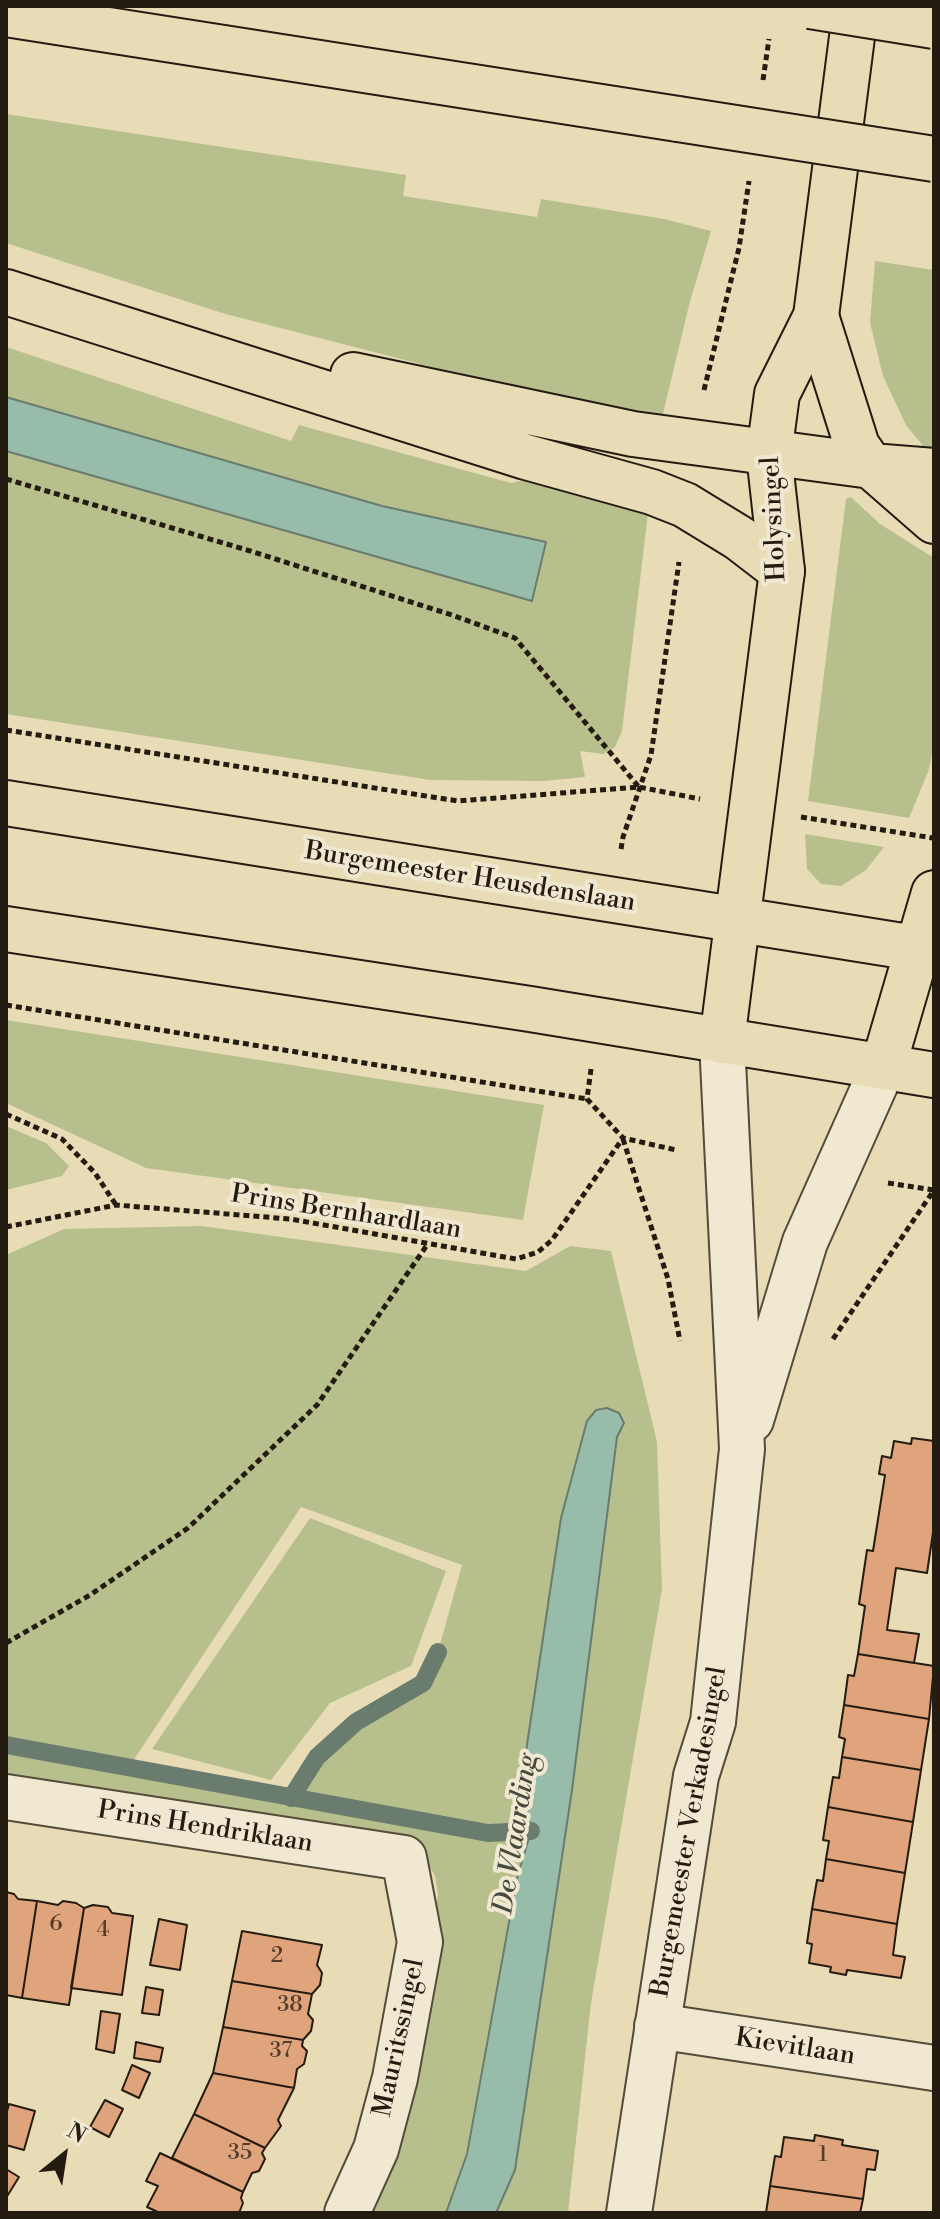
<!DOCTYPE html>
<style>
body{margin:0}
#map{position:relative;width:940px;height:2219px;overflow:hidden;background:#e8dcb6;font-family:"Libre Bodoni",serif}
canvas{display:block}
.frame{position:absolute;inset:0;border:8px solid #241b11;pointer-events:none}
.north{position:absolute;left:24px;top:2115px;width:80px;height:80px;-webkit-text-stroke:6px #f0e8d0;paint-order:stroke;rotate:30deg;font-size:22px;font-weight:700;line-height:32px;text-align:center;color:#241b11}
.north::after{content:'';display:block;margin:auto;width:28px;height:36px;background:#241b11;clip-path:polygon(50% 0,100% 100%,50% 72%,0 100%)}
</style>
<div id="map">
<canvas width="940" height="2219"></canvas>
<div class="frame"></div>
<div class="north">N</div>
</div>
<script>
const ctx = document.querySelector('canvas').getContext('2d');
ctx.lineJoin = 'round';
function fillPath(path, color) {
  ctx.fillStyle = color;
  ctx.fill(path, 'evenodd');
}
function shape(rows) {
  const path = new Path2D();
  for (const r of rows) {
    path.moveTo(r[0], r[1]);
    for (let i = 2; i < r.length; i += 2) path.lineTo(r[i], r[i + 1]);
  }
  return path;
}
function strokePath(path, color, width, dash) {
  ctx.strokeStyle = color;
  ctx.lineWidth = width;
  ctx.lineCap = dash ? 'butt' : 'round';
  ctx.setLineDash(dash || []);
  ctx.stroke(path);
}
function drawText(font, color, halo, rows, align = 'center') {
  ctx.font = font + ' "Libre Bodoni",serif';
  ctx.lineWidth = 8;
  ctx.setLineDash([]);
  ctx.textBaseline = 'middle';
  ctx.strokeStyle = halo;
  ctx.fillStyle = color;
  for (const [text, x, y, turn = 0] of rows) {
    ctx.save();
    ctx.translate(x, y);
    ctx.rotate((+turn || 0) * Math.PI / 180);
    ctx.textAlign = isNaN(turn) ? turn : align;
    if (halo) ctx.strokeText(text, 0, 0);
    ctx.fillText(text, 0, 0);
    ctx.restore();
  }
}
fillPath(shape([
 [6,114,406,175,403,196,537,217,541,199,664,219,711,231,689,305,662,418,436,368,222,313,6,243],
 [875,261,934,270,934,450,924,447,906,425,883,376,870,323],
 [6,347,291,441,299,425,511,483,523,480,648,513,622,731,615,747,603,754,580,751,585,777,544,781,430,780,6,714,6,451,532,601,546,542,382,506,6,397],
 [851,497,880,524,934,558,934,746,928,772,909,818,808,801,846,499],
 [805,834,884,847,866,870,841,886,821,884,807,869],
 [6,1020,544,1105,523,1220,146,1168,6,1103],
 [6,1126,46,1143,69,1166,62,1176,6,1190],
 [202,1226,526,1271,570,1246,611,1251,657,1442,662,1589,591,2003,568,2213,496,2213,515,2170,572,1790,617,1437,624,1423,619,1414,587,1421,561,1518,522,1778,531,1831,516,1878,466,2154,446,2213,363,2213,416,2042,438,1894,435,1876,424,1856,400,1843,6,1773,6,1255,64,1229],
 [301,1507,462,1565,438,1652,423,1683,356,1722,317,1757,291,1798,129,1767],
 [310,1518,446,1571,411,1666,330,1703,271,1780,152,1749]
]), '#b7c08d');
const water = shape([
 [6,397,382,506,546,542,532,601,6,451,6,397],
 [607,1408,619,1413,624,1423,617,1437,572,1790,515,2170,496,2213,446,2213,467,2154,517,1878,531,1831,522,1778,561,1518,587,1421,596,1410,607,1408]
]);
fillPath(water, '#98bcaa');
strokePath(water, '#6a7c6d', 2);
strokePath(shape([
 [6,1745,488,1833,531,1831],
 [291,1798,317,1757,356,1722,423,1683,438,1652]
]), '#6a7c6d', 18);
const building = shape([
 [912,1438,934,1441,934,1526,927,1573,896,1568,887,1630,919,1634,914,1663,858,1654,865,1606,859,1604,867,1550,873,1551,885,1475,879,1474,882,1456,891,1458,894,1441,911,1444,912,1438],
 [858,1654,934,1666,929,1719,844,1705,848,1675,854,1676,858,1654],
 [844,1705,929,1719,921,1770,842,1757,845,1739,839,1737,844,1705],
 [842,1757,921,1770,913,1822,828,1807,833,1777,839,1778,842,1757],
 [828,1807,913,1822,905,1873,826,1859,829,1841,823,1840,828,1807],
 [826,1859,905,1873,897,1924,812,1909,817,1880,823,1881,826,1859],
 [6,1892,14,1894,18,1899,37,1901,22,1998,6,1995,6,1892],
 [37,1901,58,1905,63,1901,76,1903,84,1908,69,2005,22,1998,37,1901],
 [93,1905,108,1907,112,1913,133,1916,122,1995,71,1988,84,1908,93,1905],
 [812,1909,897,1924,893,1955,905,1957,901,1978,847,1970,846,1975,830,1972,831,1967,809,1963,812,1944,807,1943,812,1909],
 [159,1919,187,1925,180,1970,150,1965,159,1919],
 [242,1931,322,1945,317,1965,322,1973,320,1985,312,1994,232,1981,242,1931],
 [232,1981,312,1994,308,2014,313,2020,311,2031,303,2040,223,2027,232,1981],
 [146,1987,163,1990,159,2015,142,2013,146,1987],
 [101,2011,120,2014,114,2053,96,2049,101,2011],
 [223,2027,303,2040,302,2046,307,2051,304,2064,297,2069,294,2088,213,2073,223,2027],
 [136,2042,163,2048,160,2062,134,2058,136,2042],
 [132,2065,150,2073,139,2098,122,2090,132,2065],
 [213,2073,294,2088,278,2120,281,2126,265,2148,194,2114,213,2073],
 [105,2100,123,2109,109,2137,90,2127,105,2100],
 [9,2104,35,2111,24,2150,6,2145,6,2115,9,2104],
 [194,2114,265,2148,262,2153,265,2159,259,2171,252,2173,243,2192,172,2158,194,2114],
 [815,2135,843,2140,842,2145,878,2151,875,2170,867,2169,863,2199,770,2186,775,2156,781,2157,784,2137,814,2141,815,2135],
 [160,2153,243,2192,241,2198,243,2203,239,2213,160,2213,147,2207,158,2186,146,2181,160,2153],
 [6,2169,19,2177,6,2198,6,2169],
 [770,2186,863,2199,860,2213,766,2213,770,2186]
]);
fillPath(building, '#e0a47c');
strokePath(building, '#241b11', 2);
const minor = shape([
 [751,1420,805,1242,883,1067],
 [6,1797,404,1858,420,1942,395,2078,376,2149,347,2213],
 [657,2026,934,2068],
 [629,2213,696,1776,713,1722,742,1449,722,1041]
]);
const major = shape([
 [6,803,934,951],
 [6,929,530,1009,934,1075],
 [722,1041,782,571,769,454,777,394,816,316,856,6],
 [883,1067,934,893]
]);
const highway = shape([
 [6,14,678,119],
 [6,292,526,457,652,492,685,505,739,538,782,571],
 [816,316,857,446,871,466,934,521],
 [353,375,633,434,871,466,934,471]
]);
strokePath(minor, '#554b3a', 48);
strokePath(major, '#241b11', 48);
strokePath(highway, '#241b11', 48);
strokePath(shape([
 [763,80,769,39],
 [704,390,739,248,749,181],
 [6,479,247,550,452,615,515,638,638,786],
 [6,730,458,801,639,787,700,799],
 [801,817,933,838],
 [621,849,623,837,651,755,679,562],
 [6,1005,587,1099],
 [591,1069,587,1099,623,1138,676,1150],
 [6,1114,62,1139,95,1173,116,1205],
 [623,1139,668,1279,680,1341],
 [888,1183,934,1190],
 [6,1227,116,1205,290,1219,516,1259,538,1252,552,1240,623,1138],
 [833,1339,934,1190],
 [6,1643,90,1595,188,1528,317,1405,427,1245]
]), '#241b11', 5, [6, 4]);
strokePath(minor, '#f0e8d0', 44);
strokePath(major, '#e8dcb6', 44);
strokePath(highway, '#e8dcb6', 44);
const highwayBridge = shape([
 [810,6,934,26],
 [678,119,934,159]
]);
strokePath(highwayBridge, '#241b11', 48, []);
strokePath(highwayBridge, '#e8dcb6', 44);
drawText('22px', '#533d2c', null, [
 ["6",56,1925],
 ["4",103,1931],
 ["2",277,1957],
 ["38",290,2006],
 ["37",281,2052],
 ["35",240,2154],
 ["1",823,2156]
]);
drawText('26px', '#241b11', '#f0e8d0', [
 ["Holysingel",775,519,-93],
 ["Burgemeester Heusdenslaan",470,878,9],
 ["Prins Bernhardlaan",346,1213,9],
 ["Prins Hendriklaan",205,1828,9],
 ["Burgemeester Verkadesingel",690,1832,-80],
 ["Mauritssingel",400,2038,-78],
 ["Kievitlaan",795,2048,9]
]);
drawText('italic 28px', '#474b3f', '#f0e8d0', [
 ["De Vlaarding",517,1834,-81]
]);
</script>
